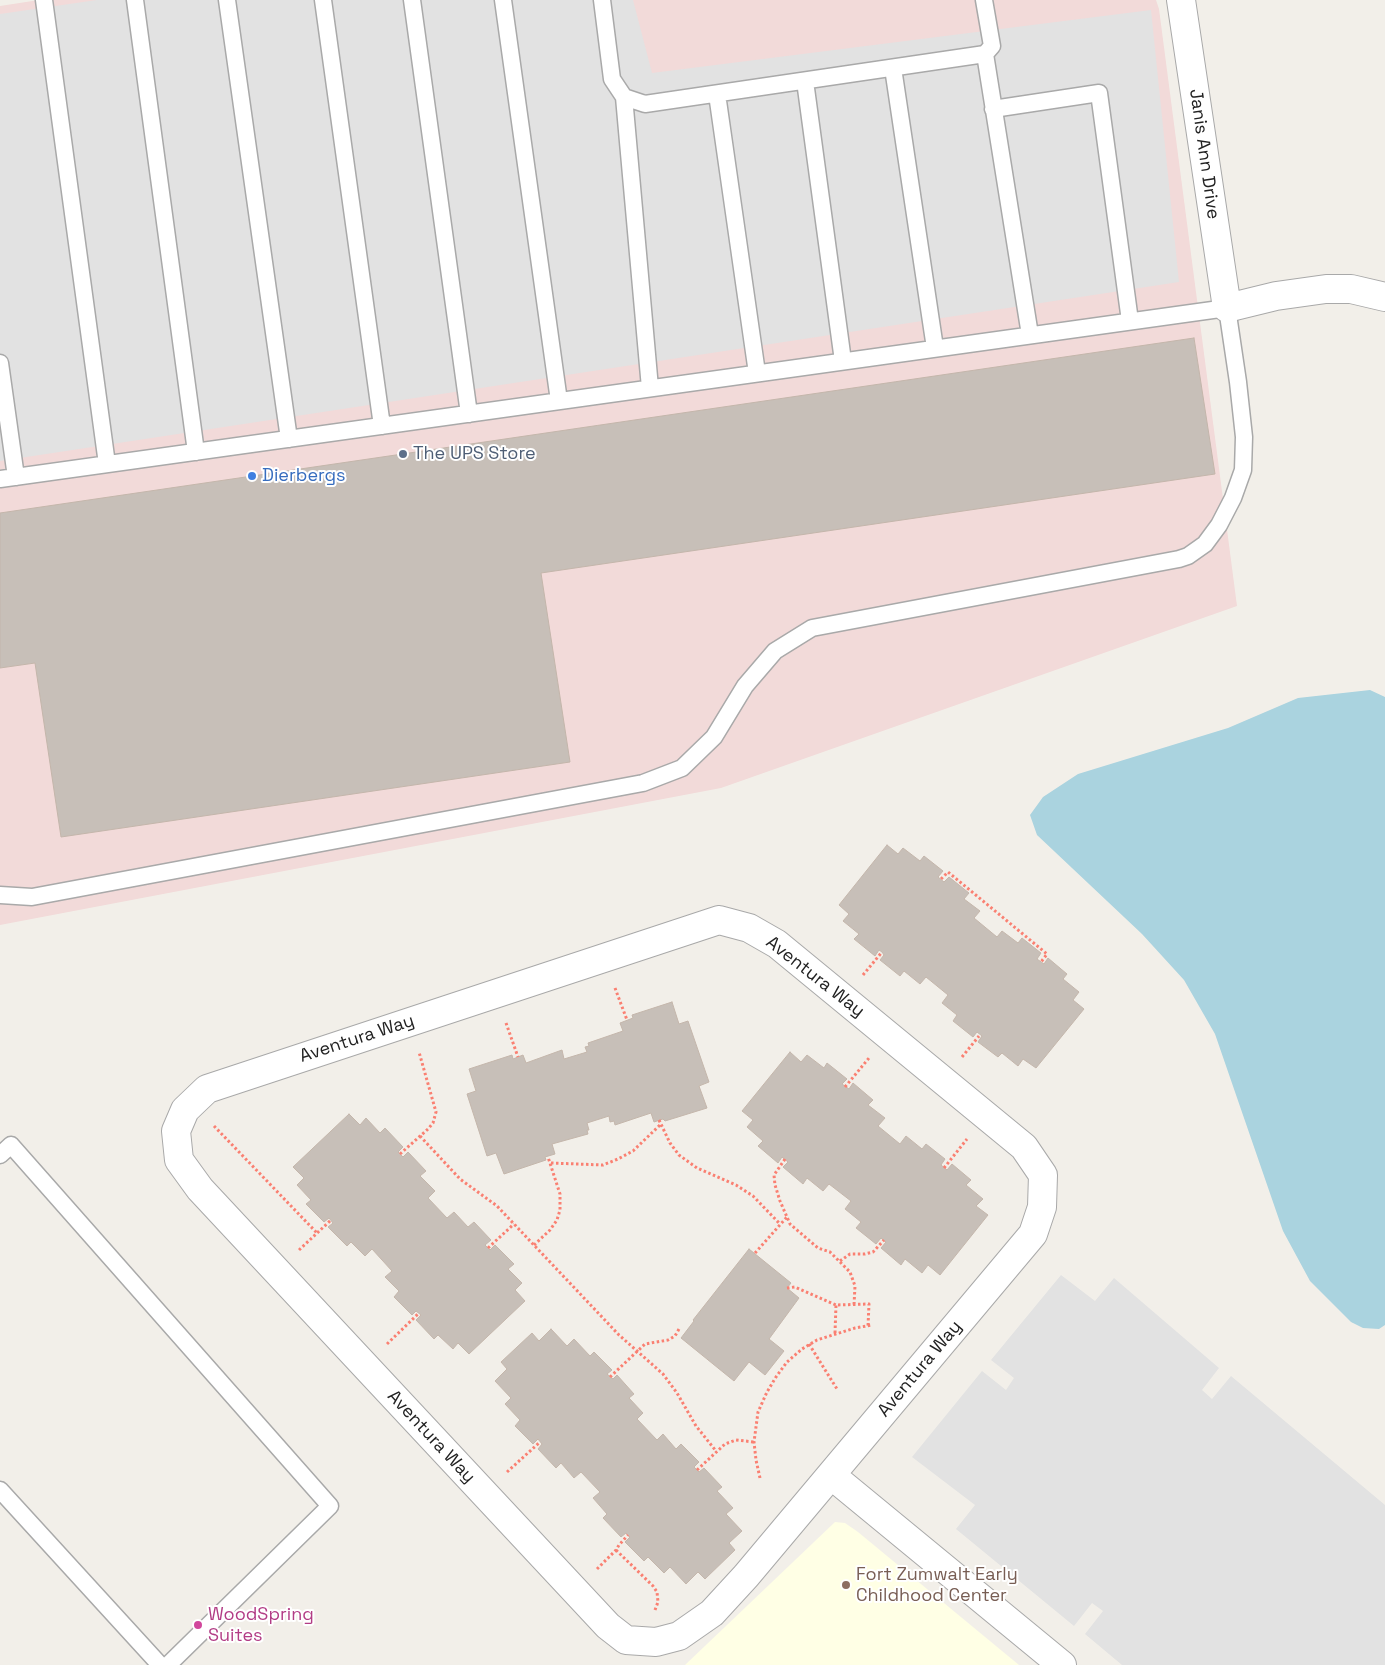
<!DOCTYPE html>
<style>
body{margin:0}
canvas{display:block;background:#f2efe9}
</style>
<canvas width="1385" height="1665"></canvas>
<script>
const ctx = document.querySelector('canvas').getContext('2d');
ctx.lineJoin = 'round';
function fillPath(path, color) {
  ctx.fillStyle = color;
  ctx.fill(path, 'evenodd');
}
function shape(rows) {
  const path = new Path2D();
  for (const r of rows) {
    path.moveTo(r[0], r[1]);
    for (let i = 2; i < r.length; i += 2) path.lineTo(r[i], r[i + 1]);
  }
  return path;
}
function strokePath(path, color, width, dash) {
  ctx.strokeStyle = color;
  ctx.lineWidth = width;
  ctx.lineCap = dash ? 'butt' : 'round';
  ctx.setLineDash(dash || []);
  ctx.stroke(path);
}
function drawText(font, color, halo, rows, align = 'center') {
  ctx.font = font + ' "Space Grotesk",sans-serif';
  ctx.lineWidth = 4;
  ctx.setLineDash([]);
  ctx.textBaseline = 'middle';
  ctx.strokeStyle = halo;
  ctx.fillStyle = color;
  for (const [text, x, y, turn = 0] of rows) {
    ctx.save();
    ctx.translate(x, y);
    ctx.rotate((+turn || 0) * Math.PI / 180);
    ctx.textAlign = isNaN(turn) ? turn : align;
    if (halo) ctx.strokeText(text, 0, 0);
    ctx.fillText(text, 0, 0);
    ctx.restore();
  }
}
fillPath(shape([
 [39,0,1156,0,1159,9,1237,606,721,788,0,925,0,6]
]), '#f2dad9');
fillPath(shape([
 [835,1522,845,1523,858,1532,1019,1665,685,1665]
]), '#ffffe5');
fillPath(shape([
 [97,0,633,0,652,73,1151,10,1179,282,0,461,0,14],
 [1061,1275,1095,1301,1114,1278,1219,1368,1202,1390,1212,1399,1231,1376,1385,1505,1385,1665,1122,1665,1085,1634,1103,1611,1092,1603,1074,1626,956,1529,975,1505,912,1457,982,1371,1006,1390,1014,1378,991,1360]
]), '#e2e2e2');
fillPath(shape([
 [1370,690,1385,697,1385,1325,1379,1329,1363,1328,1351,1322,1310,1281,1283,1231,1215,1034,1184,980,1142,934,1037,835,1030,815,1043,797,1078,774,1228,728,1298,698]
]), '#aad3df');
const building = shape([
 [1194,338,1215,474,541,573,570,762,61,837,35,663,0,668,0,513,1194,338],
 [887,845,898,854,903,848,920,861,924,856,943,871,938,877,944,882,949,877,969,893,964,899,980,911,974,918,997,937,1002,931,1018,943,1022,938,1041,953,1037,959,1044,964,1048,958,1067,974,1063,979,1079,992,1073,1000,1084,1009,1036,1068,1023,1059,1018,1066,1002,1053,998,1057,978,1042,982,1036,977,1032,973,1037,953,1021,957,1015,942,1003,948,995,926,977,920,984,904,971,900,976,880,960,884,955,882,952,879,950,875,956,854,939,859,934,843,921,849,914,839,905,887,845],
 [672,1002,679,1024,688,1021,709,1082,699,1086,707,1108,665,1121,663,1119,654,1122,651,1113,615,1125,614,1121,610,1122,609,1116,587,1123,589,1130,587,1130,588,1134,552,1144,555,1154,545,1157,546,1160,504,1174,496,1153,487,1156,467,1094,476,1091,469,1069,512,1055,513,1059,523,1055,526,1063,562,1050,564,1059,587,1052,585,1047,589,1046,588,1043,623,1031,620,1023,633,1018,632,1015,672,1002],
 [790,1052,801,1062,807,1055,824,1068,827,1063,847,1079,842,1084,849,1089,853,1083,873,1100,868,1105,885,1118,878,1126,900,1144,906,1136,922,1149,926,1144,945,1159,941,1165,947,1170,952,1164,971,1180,966,1185,983,1199,976,1206,988,1215,940,1275,928,1265,922,1273,905,1259,901,1265,881,1248,886,1242,881,1238,876,1244,856,1228,861,1222,845,1209,851,1201,829,1184,823,1191,807,1178,803,1184,783,1167,788,1162,782,1157,778,1163,758,1146,763,1141,747,1127,753,1120,742,1111,790,1052],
 [349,1114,360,1125,366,1118,380,1133,385,1128,403,1147,398,1152,403,1157,408,1152,426,1171,420,1176,435,1191,428,1198,447,1218,454,1212,468,1227,474,1222,491,1240,485,1245,490,1250,495,1245,514,1264,508,1269,522,1283,515,1290,525,1301,469,1354,458,1343,453,1349,438,1335,434,1339,416,1320,421,1315,416,1311,412,1315,394,1297,399,1291,385,1277,392,1271,372,1249,365,1256,351,1242,347,1246,328,1227,333,1223,329,1218,324,1222,306,1204,311,1200,297,1185,304,1178,293,1167,349,1114],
 [749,1249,791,1283,787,1288,799,1298,769,1339,784,1351,765,1375,749,1362,734,1381,681,1338,694,1321,693,1320,749,1249],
 [551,1329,567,1346,574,1339,590,1356,594,1352,612,1370,607,1374,613,1379,617,1375,634,1394,629,1398,643,1413,637,1419,657,1440,663,1434,676,1449,681,1444,699,1462,694,1467,699,1472,704,1468,722,1487,717,1491,733,1508,726,1514,742,1531,729,1543,735,1550,705,1579,698,1572,686,1584,670,1567,664,1573,648,1557,644,1561,625,1542,630,1537,626,1533,621,1537,603,1518,607,1514,593,1498,600,1492,581,1472,574,1478,561,1463,556,1468,538,1449,542,1444,538,1439,533,1444,515,1426,520,1420,505,1404,511,1398,495,1381,507,1369,501,1362,532,1333,539,1341,551,1329]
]);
fillPath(building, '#c7bfb8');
strokePath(building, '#c4b6ab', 1);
const lane = shape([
 [44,0,107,464],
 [135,0,196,452],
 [227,0,289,439],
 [323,0,382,426],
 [412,0,469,414],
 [503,0,559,401],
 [602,0,612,79,624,97,645,104,985,54,992,46,984,0],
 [985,54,1030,335],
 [893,68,935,348],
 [805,81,843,361],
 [717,94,757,373],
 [624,97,650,388],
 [993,109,1099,93,1130,321],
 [0,363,16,477],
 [0,479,1227,308,1238,382,1244,437,1243,470,1233,498,1219,525,1205,544,1188,556,1179,559,812,628,775,651,745,686,714,737,682,768,643,783,32,897,0,895],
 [0,1155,11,1145,330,1506,168,1665],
 [0,1490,160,1665]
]);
const street = shape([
 [1181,0,1227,308,1276,296,1326,289,1351,289,1385,297],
 [719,920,749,928,777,944,1024,1147,1043,1175,1042,1207,1033,1234,746,1576,712,1613,679,1636,656,1642,626,1640,608,1626,200,1189,179,1160,176,1131,185,1110,207,1089,719,920],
 [831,1475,1062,1665]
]);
strokePath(lane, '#a9a9a9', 19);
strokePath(street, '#a9a9a9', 30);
strokePath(shape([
 [941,879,948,872,1047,954,1041,962],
 [863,975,882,952],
 [615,988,627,1020],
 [506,1023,518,1057],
 [962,1057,979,1036],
 [845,1087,869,1058],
 [659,1120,670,1143,679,1155,697,1168,736,1185,753,1196,780,1224],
 [214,1126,317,1233],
 [420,1136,460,1179,497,1206,619,1335,663,1374,677,1393,696,1426,716,1451],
 [400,1154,428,1129,433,1123,436,1112,419,1052],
 [785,1159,774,1175,775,1185,780,1201,790,1224,818,1248,830,1252,850,1272,855,1286,854,1305],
 [551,1163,603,1165,618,1159,633,1151,661,1124],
 [944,1168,967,1139],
 [534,1245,550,1230,557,1220,560,1210,560,1194,548,1157],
 [488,1248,514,1224],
 [299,1250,331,1220],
 [755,1253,787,1217],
 [840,1261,850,1254,865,1254,873,1252,884,1240],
 [787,1288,795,1287,836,1305],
 [835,1333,836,1305,869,1304,868,1326],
 [387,1344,419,1313],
 [809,1344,837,1389],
 [610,1377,645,1344,668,1340,675,1336,679,1329],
 [697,1470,725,1444,736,1440,754,1442],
 [507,1472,540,1442],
 [760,1478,756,1460,754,1442,758,1412,767,1392,776,1377,787,1362,802,1349,817,1340,855,1328,872,1325],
 [616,1550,653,1586,657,1592,658,1602,655,1610],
 [597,1569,616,1550,619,1545,628,1535]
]), '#fa8072', 3, [2.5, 2.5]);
strokePath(lane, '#fff', 16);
strokePath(street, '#fff', 28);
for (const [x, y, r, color] of [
 [403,454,5,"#5c6f8a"],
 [252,476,5,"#3f7fe0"],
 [846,1585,5,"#8d6e63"],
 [198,1625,5,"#d1479c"]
]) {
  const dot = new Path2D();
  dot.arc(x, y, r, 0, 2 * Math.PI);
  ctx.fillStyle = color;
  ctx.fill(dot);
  strokePath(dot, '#fff', 2);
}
drawText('18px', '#222', '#fff', [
 ["Janis Ann Drive",1204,154,82],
 ["Aventura Way",815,977,38],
 ["Aventura Way",357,1039,-18],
 ["Aventura Way",920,1369,-50],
 ["Aventura Way",431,1437,47]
]);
drawText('18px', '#4e5e75', '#fff', [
 ["The UPS Store",413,454]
], 'left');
drawText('18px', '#366cbe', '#fff', [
 ["Dierbergs",262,476]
], 'left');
drawText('18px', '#785e54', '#fff', [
 ["Fort Zumwalt Early",856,1575],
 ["Childhood Center",856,1596]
], 'left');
drawText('18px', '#b23c85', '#fff', [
 ["WoodSpring",208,1615],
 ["Suites",208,1636]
], 'left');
</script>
